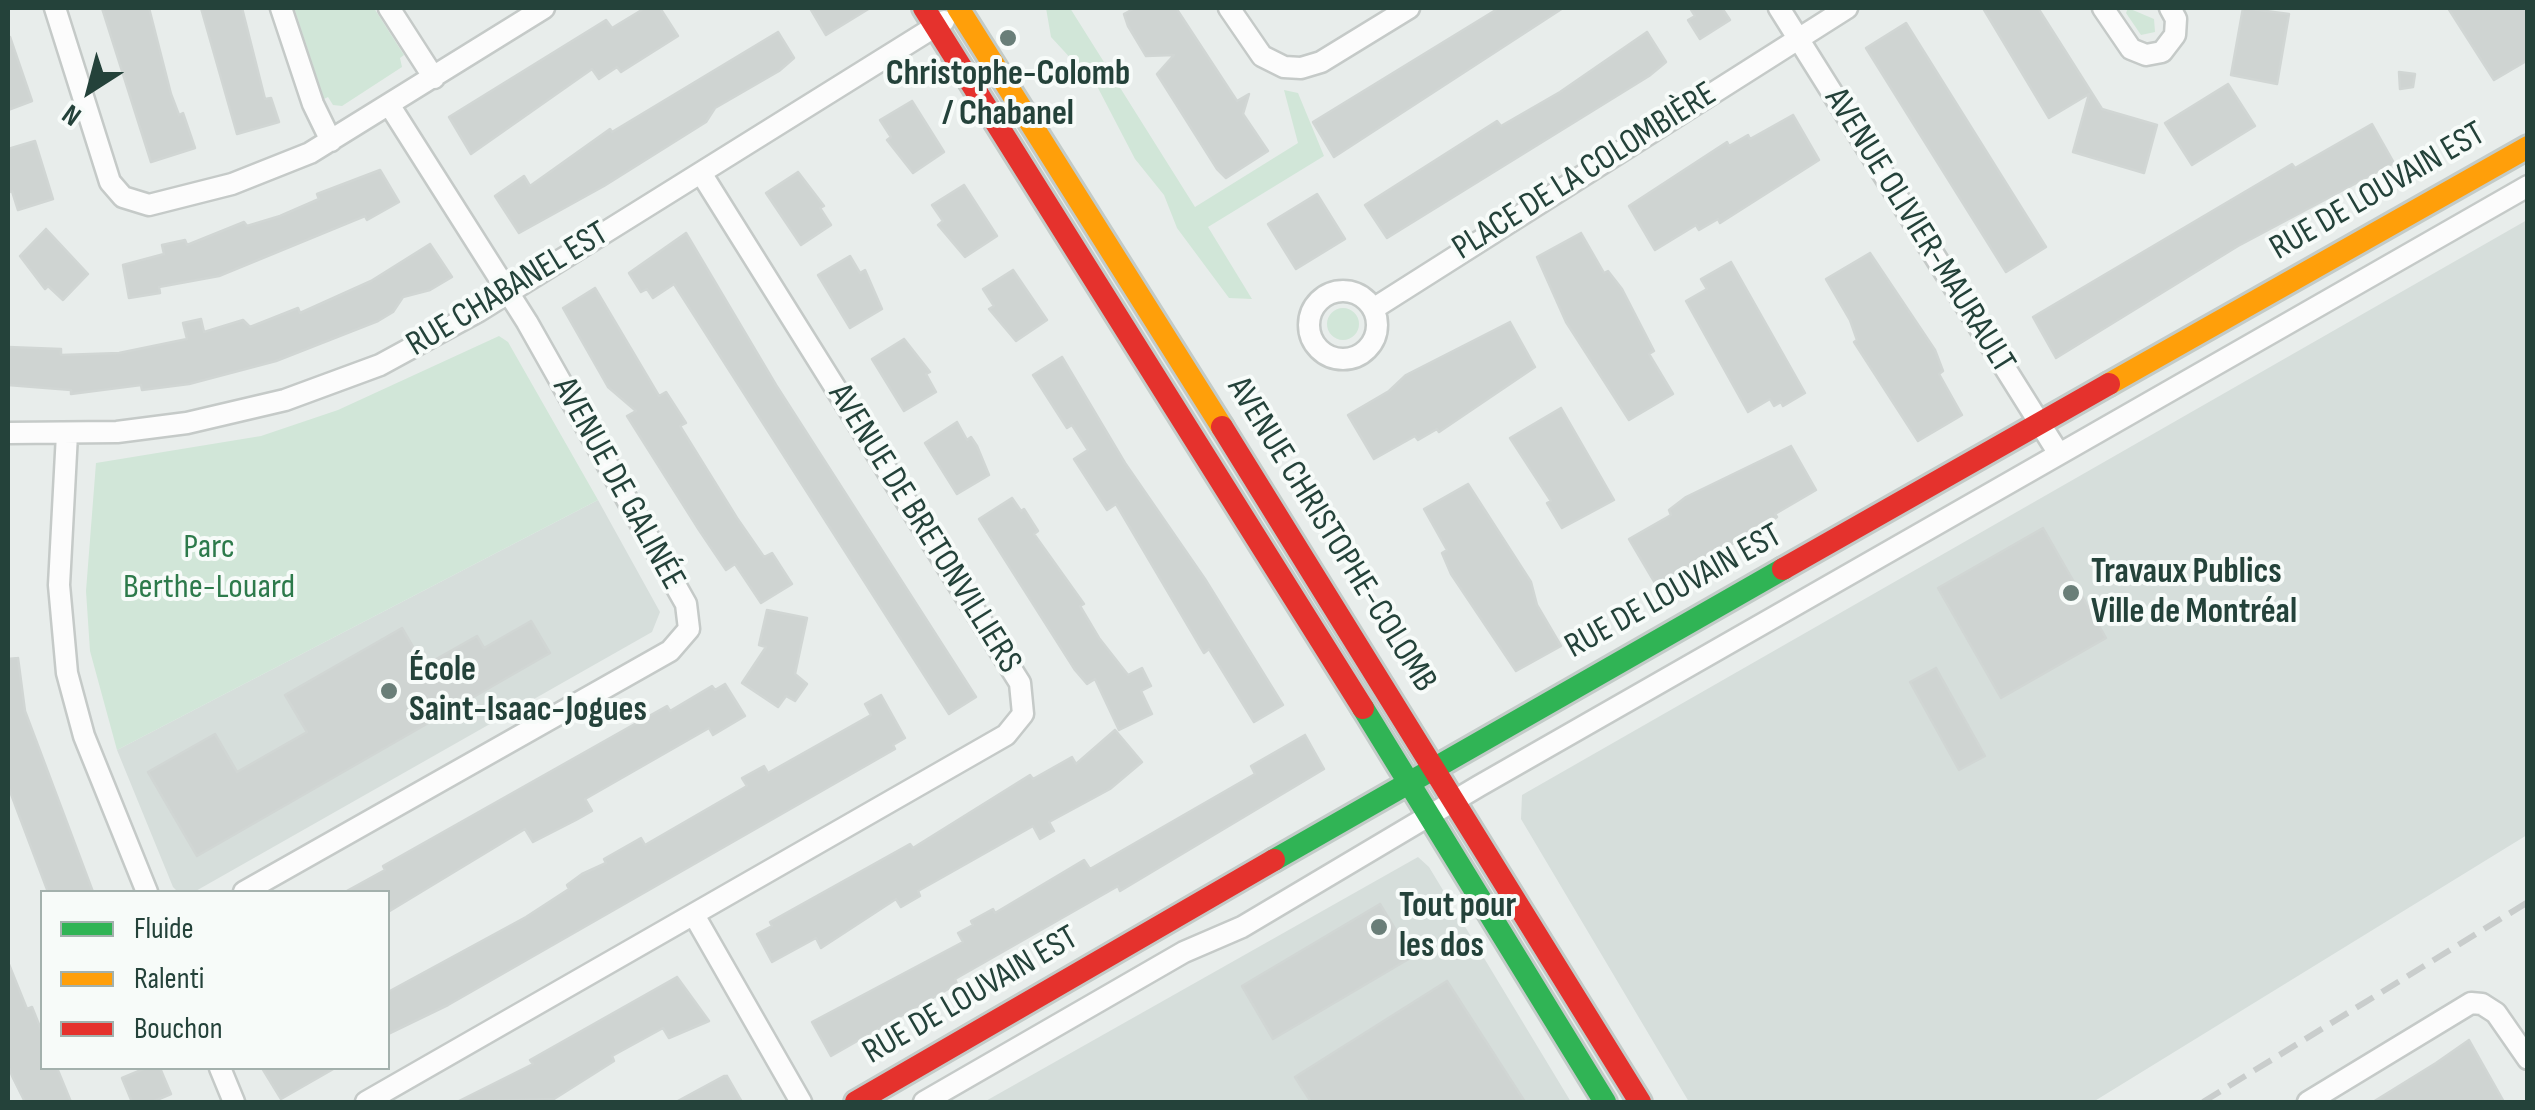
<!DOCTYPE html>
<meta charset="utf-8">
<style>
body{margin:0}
#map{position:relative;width:2535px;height:1110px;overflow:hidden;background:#e8edeb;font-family:"Sofia Sans Condensed",sans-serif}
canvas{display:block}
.frame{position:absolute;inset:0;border:10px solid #24423a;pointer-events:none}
.legend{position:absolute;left:40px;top:890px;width:350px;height:180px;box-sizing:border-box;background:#f7fbf9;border:2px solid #a3b1ad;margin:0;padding:12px 18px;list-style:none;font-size:30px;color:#24423a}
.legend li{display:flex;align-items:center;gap:20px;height:50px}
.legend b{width:50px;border:2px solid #a3b1ad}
.north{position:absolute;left:40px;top:40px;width:100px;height:100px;-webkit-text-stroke:8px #f7fbf9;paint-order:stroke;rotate:216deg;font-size:28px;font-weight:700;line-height:40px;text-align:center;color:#24423a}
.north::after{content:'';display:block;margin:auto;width:35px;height:45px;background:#24423a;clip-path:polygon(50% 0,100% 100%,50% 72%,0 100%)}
</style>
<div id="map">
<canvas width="2535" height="1110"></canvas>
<div class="frame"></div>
<ul class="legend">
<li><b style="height:12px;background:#30b455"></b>Fluide</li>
<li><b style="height:12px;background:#ff9f0a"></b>Ralenti</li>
<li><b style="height:12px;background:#e5322d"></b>Bouchon</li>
</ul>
<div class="north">N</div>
</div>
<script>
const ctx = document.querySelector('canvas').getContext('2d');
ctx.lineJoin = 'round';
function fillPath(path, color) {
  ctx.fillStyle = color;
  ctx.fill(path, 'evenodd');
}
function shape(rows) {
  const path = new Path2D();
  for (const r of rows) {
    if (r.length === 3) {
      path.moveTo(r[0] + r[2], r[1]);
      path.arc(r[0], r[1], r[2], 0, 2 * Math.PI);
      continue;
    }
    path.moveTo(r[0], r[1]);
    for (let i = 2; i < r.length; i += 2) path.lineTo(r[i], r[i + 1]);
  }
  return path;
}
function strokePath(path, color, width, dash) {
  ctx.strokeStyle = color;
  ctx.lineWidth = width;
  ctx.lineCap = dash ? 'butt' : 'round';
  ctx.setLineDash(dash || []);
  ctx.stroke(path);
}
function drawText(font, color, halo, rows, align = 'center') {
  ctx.font = font + ' "Sofia Sans Condensed",sans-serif';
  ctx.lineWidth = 8;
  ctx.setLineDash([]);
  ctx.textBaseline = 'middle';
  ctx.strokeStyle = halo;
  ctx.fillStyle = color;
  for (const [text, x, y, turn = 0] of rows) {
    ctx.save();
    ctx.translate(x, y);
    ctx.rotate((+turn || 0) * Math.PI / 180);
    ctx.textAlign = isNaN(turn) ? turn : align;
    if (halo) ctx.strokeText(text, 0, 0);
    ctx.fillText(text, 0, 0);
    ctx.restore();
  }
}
fillPath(shape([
 [2527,220,2527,835,2093,1102,1689,1102,1521,819,1522,795],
 [598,500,660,612,652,632,194,892,178,892,173,887,117,750],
 [1418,857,1429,867,1571,1102,984,1102]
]), '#d6dedb');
fillPath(shape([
 [294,8,374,8,404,55,400,58,402,67,342,106,333,105,328,97,324,99],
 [1046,8,1070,8,1195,207,1298,143,1284,90,1298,93,1324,156,1208,227,1252,299,1229,298,1177,228,1164,195,1135,159,1098,88,1051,37],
 [2128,8,2154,19,2155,32,2141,35,2126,13],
 [1343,324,16],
 [499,336,508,342,598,500,117,750,90,651,86,591,96,463,261,436,338,410]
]), '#d1e6d8');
const building = shape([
 [102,8,149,8,171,94,179,115,183,113,195,148,151,162,102,8],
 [201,8,242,8,265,99,271,98,279,122,237,134,201,8],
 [645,8,660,8,678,36,621,72,617,67,599,79,592,69,471,154,449,117,606,20,612,28,645,8],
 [810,8,870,8,826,35,810,8],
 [1135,8,1176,8,1237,101,1249,94,1243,114,1268,151,1226,178,1217,169,1157,74,1174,55,1146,56,1128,26,1124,14,1135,8],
 [1499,8,1563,8,1334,157,1313,122,1499,8],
 [1690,8,1722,8,1730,20,1700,39,1688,20,1695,16,1690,8],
 [1983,8,2038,8,2102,109,2157,125,2144,173,2073,152,2089,94,2049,118,1983,8],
 [2243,8,2289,14,2277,84,2231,75,2243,8],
 [2448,8,2528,8,2528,60,2494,80,2448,8],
 [1906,23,2046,247,2006,272,1866,48,1906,23],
 [778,32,794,58,779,71,715,108,706,122,604,186,519,233,495,196,524,176,530,186,610,129,612,132,778,32],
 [1647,32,1666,62,1649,76,1387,238,1365,205,1497,121,1501,126,1560,92,1647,32],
 [10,37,32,101,8,110,8,38,10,37],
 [2399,72,2415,74,2413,87,2400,89,2399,72],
 [2228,84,2255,126,2192,165,2165,123,2228,84],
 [912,101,944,152,913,173,887,140,891,137,880,120,912,101],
 [1793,115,1819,160,1720,223,1718,219,1699,230,1696,225,1655,250,1629,206,1727,142,1729,146,1748,135,1750,139,1793,115],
 [2372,124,2394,163,2238,246,2056,358,2033,317,2292,164,2295,168,2372,124],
 [35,141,53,199,18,210,12,191,8,193,8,149,35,141],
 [380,170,399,202,367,220,365,216,219,276,159,287,160,293,129,298,123,265,164,254,162,245,185,240,187,245,244,222,247,226,280,216,319,199,317,194,380,170],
 [798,172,824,206,820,208,831,225,801,245,766,193,798,172],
 [964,185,997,236,965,257,938,225,943,221,932,205,964,185],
 [1317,194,1345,239,1296,269,1268,224,1317,194],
 [46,229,88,274,63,300,48,286,45,289,20,256,46,229],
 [686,233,776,385,976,697,949,714,674,284,653,298,647,289,641,292,629,273,686,233],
 [1581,233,1604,273,1608,271,1622,289,1654,351,1649,354,1673,394,1629,420,1566,322,1537,257,1581,233],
 [430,244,452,277,430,290,403,297,393,312,378,321,276,361,189,384,142,390,141,385,71,394,71,390,8,385,8,347,61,349,61,355,119,353,187,339,183,323,201,319,204,332,243,320,250,327,298,308,300,313,371,281,430,244],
 [1870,253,1935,350,1943,371,1939,374,1962,415,1918,441,1854,342,1857,340,1850,320,1826,279,1870,253],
 [850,256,860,273,865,270,882,309,850,328,818,275,850,256],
 [1731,262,1805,393,1783,406,1781,402,1774,406,1770,399,1748,412,1686,301,1707,289,1701,279,1731,262],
 [1013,270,1047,320,1016,341,989,309,994,306,983,289,1013,270],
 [595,288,659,396,666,392,686,423,680,426,737,518,764,557,772,553,792,584,761,603,735,564,726,570,699,530,627,416,636,411,608,387,563,308,595,288],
 [1510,322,1535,367,1439,432,1437,429,1418,440,1415,436,1374,459,1348,415,1389,391,1406,375,1510,322],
 [904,339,930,372,926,374,936,392,904,411,872,359,904,339],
 [1062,357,1125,463,1205,579,1283,705,1254,722,1209,649,1204,653,1116,504,1107,510,1074,459,1088,450,1072,425,1067,428,1033,375,1062,357],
 [1561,408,1614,500,1562,528,1547,503,1551,501,1510,438,1561,408],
 [957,422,967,440,971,437,977,446,989,475,957,494,925,443,957,422],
 [1791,446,1816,490,1775,514,1777,517,1760,530,1655,583,1629,539,1671,515,1669,510,1686,497,1791,446],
 [1468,484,1531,582,1537,605,1561,646,1516,671,1451,574,1442,553,1447,550,1424,509,1468,484],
 [1012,498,1021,511,1024,509,1038,531,1034,534,1084,604,1080,606,1099,638,1128,675,1142,668,1151,686,1141,691,1152,714,1119,730,1095,679,1087,684,1075,670,979,519,1012,498],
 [2043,528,2106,638,2001,698,1938,588,2043,528],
 [767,610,807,618,795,674,807,684,795,701,786,696,778,707,742,683,766,647,759,645,767,610],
 [531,621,550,653,197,856,148,772,215,734,237,772,307,732,285,695,402,628,424,666,477,636,484,648,531,621],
 [18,658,25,711,93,892,48,892,8,786,8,659,18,658],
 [1936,668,1985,756,1959,770,1910,682,1936,668],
 [725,684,745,716,713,735,709,728,585,799,592,811,576,820,533,842,525,829,388,912,388,892,345,892,385,870,383,866,633,725,667,706,670,711,712,686,715,690,725,684],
 [881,695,905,738,893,745,895,749,448,1005,388,1034,388,992,526,917,569,889,567,885,582,874,606,863,604,859,641,838,645,845,747,786,742,778,764,766,768,773,871,715,865,704,881,695],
 [1115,730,1142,762,1110,789,1049,822,1054,831,1040,839,1033,826,918,891,920,896,901,907,896,899,821,948,816,938,772,962,757,934,772,926,770,922,910,844,913,848,1030,775,1033,779,1072,757,1076,764,1115,730],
 [1305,735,1324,769,1120,891,1118,886,955,979,957,984,831,1056,812,1022,963,942,958,933,973,925,971,921,993,909,995,913,1084,860,1090,869,1255,774,1251,766,1305,735],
 [1380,904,1412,957,1273,1039,1242,986,1380,904],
 [8,962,27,1009,32,1007,42,1032,42,1068,57,1068,71,1102,25,1102,13,1078,8,1066,8,962],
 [677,977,709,1021,669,1038,663,1028,612,1056,614,1061,554,1099,457,1102,533,1064,530,1060,677,977],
 [1447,981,1525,1102,1311,1102,1295,1077,1447,981],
 [2469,1040,2504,1102,2373,1102,2436,1063,2469,1040],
 [146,1068,160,1068,171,1094,152,1102,132,1102,122,1078,146,1068],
 [262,1068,335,1068,281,1099,262,1068],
 [727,1076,742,1102,676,1102,724,1076,727,1076]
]);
fillPath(building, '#cfd4d2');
strokePath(building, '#d1d6d4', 2.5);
const street = shape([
 [55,8,110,182,123,197,149,205,232,184,310,153,544,8],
 [281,8,313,104,331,141],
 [389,8,434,78],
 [1229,8,1262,56,1284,67,1301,68,1321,62,1409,8],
 [1779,8,2059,454],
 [2103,8,2131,49,2146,55,2162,52,2175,35,2176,19,2170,8],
 [1343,325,34],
 [1373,309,1847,8],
 [8,433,117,432,187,423,285,400,380,365,479,311,944,21],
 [67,434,59,585,67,673,84,736,147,892],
 [244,892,670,651,689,629,686,604,527,322,390,106],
 [694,915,801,1102],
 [220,1068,234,1102],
 [366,1102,1006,735,1023,714,1020,683,701,173],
 [924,1102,1184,952,1242,927,1479,786,2528,186],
 [2308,1102,2471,1003,2482,1004,2496,1013,2528,1059]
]);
const fast = shape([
 [1363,708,1605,1102],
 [1274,860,1783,569]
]);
const slow = shape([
 [958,8,1222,427],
 [2109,384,2528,147]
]);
const jam = shape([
 [924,8,1363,708],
 [1222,427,1640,1102],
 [1783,569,2109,384],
 [856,1102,1274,860]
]);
strokePath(street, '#c5cac8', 25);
strokePath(fast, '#c3cbc8', 28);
strokePath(slow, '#c3cbc8', 28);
strokePath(jam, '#c3cbc8', 28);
strokePath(street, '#fcfcfc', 20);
strokePath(fast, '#30b455', 22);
strokePath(slow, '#ff9f0a', 22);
strokePath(jam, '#e5322d', 22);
strokePath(shape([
 [2203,1102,2528,902]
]), '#c9cdcc', 6, [20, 10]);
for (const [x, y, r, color] of [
 [1008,38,10,"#697e78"],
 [2071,593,10,"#697e78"],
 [389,691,10,"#697e78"],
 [1379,927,10,"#697e78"]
]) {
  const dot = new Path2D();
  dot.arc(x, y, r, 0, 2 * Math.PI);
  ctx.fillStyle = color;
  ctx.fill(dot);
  strokePath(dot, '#f7fbf9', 4);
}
drawText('bold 35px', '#24423a', '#f7fbf9', [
 ["Christophe-Colomb",1008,75,"center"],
 ["/ Chabanel",1008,115,"center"],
 ["Travaux Publics",2091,573],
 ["Ville de Montréal",2091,613],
 ["École",409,671],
 ["Saint-Isaac-Jogues",409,711],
 ["Tout pour",1399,907],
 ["les dos",1399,947]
], 'left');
drawText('35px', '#24423a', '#f7fbf9', [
 ["PLACE DE LA COLOMBIÈRE",1585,172,-32],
 ["RUE DE LOUVAIN EST",2378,192,-30],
 ["AVENUE OLIVIER-MAURAULT",1919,231,58],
 ["RUE CHABANEL EST",508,290,-31],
 ["AVENUE DE GALINÉE",618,484,61],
 ["AVENUE DE BRETONVILLIERS",924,529,58],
 ["AVENUE CHRISTOPHE-COLOMB",1331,535,58],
 ["RUE DE LOUVAIN EST",1674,592,-29],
 ["RUE DE LOUVAIN EST",971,996,-30]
]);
drawText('35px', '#2d7a4b', '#f7fbf9', [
 ["Parc",209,548],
 ["Berthe-Louard",209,588]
]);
</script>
